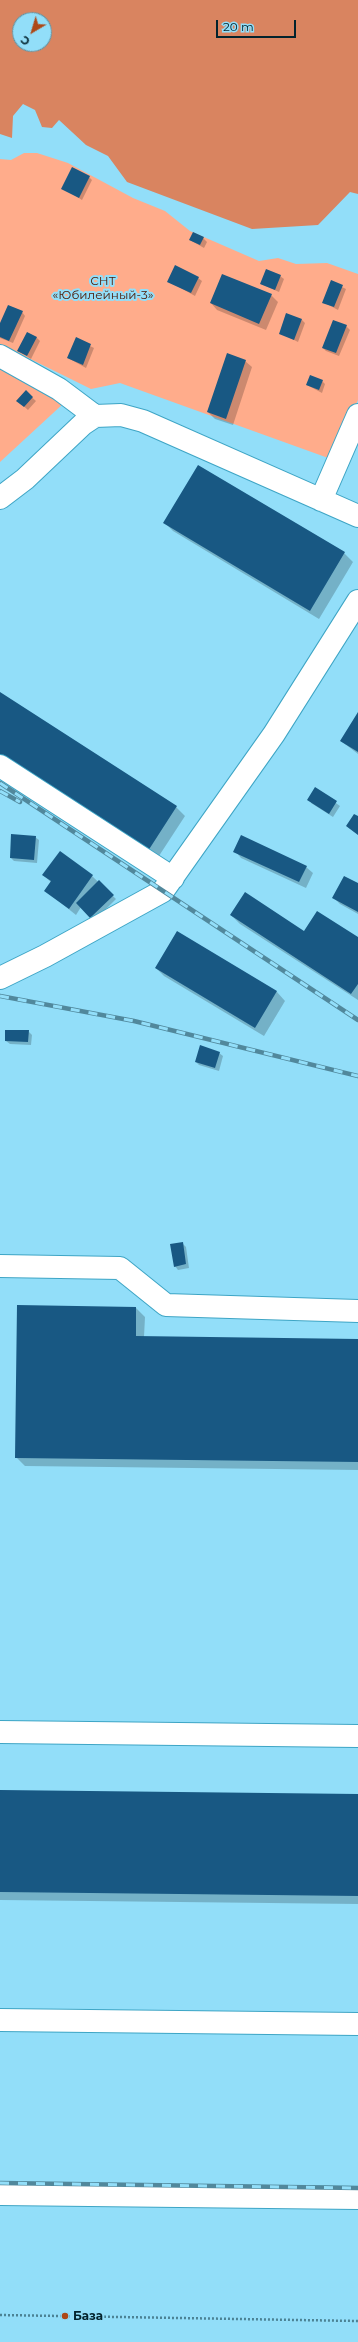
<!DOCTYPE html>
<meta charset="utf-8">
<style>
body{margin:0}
#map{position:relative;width:358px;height:2342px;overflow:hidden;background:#92def9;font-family:Montserrat,sans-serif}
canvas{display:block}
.north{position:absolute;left:12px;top:12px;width:40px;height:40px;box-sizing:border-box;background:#92def9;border:1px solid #5993a7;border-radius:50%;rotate:218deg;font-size:11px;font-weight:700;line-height:16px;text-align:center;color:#03232d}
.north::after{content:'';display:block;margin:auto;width:14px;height:18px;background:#ad4817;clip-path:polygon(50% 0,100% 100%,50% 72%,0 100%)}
.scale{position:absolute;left:216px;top:20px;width:80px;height:18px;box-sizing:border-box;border:2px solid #03232d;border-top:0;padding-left:5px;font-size:12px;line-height:14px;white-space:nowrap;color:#03232d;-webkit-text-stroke:3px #92def9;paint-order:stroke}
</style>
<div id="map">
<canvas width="358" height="2342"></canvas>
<div class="north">С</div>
<div class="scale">20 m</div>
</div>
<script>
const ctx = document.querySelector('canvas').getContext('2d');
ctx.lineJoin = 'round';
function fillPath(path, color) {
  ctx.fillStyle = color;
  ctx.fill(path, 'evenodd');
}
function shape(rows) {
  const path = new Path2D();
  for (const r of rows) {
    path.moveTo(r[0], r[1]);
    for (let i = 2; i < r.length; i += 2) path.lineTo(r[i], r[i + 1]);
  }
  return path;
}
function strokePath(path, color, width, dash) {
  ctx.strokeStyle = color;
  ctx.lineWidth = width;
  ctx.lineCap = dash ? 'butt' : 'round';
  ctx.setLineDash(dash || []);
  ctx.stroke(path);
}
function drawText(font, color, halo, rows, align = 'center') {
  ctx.font = font + ' Montserrat,sans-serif';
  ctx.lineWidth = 4;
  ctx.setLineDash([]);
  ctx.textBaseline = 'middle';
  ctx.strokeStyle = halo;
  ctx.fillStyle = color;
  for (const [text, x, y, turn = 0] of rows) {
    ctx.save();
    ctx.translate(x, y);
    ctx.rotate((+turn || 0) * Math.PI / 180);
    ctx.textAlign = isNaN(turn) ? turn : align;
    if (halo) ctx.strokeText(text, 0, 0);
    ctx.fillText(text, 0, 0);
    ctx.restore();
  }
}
fillPath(shape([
 [24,153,37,153,68,163,133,198,165,211,190,231,259,261,278,258,296,264,327,263,358,274,358,400,331,459,120,383,91,389,0,344,0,159,11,160],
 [0,364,64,403,0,462]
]), '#ffac8b');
fillPath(shape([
 [0,0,358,0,358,194,350,192,318,225,252,229,127,182,108,156,86,145,59,120,52,128,42,127,35,110,23,104,13,116,12,138,0,134],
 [20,20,44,20,44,44,20,44]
]), '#d98460');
fillPath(shape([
 [89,177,92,180,82,200,63,188],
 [203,238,207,242,204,248,190,240],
 [280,276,284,279,279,292,261,284],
 [198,278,202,281,195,296,168,281],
 [332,282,346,289,338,310,323,302],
 [271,295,278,302,266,330,217,310,211,303],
 [22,312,25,316,13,343,0,338,0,326],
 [302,320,305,323,298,342,280,333],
 [346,326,350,330,339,356,326,351,323,348],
 [36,337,40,341,31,359,19,351],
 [76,339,94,348,86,368,68,358],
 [245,361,252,367,233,425,215,419,208,412],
 [322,381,325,384,322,393,307,385],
 [26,392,36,401,28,410,18,401],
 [165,523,344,553,353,562,319,619,173,531],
 [0,693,176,807,185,816,157,859,0,756],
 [358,714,358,754,341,741],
 [315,788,340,806,333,817,311,803],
 [35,837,39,840,37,863,14,861,11,858],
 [235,851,306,867,313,873,306,888,241,858],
 [43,875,92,876,116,899,94,921,81,907,76,915,46,891,52,883],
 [358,885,358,914,340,904,334,898],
 [231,915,305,932,358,939,358,1000,240,924],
 [177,932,277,992,285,1001,264,1036,164,976,156,968],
 [28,1031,32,1035,31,1045,10,1044,6,1041],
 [219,1053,223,1056,219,1071,199,1065,196,1062],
 [182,1243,186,1247,189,1268,178,1270,175,1266],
 [136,1308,145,1317,144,1337,358,1340,358,1470,25,1466,16,1457],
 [0,1791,358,1795,358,1904,0,1900]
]), '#0003');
fillPath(shape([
 [72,167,90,176,79,198,61,189],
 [193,232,204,237,200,245,189,240],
 [175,265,199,277,191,293,167,282],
 [266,269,281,275,275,290,260,284],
 [222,274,272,294,259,324,210,303],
 [331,280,343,285,334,307,322,303],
 [8,305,23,311,9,341,0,337,0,323],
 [286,313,302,319,294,340,279,334],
 [333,320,347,325,336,353,322,348],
 [27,332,37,337,27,356,17,351],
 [76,337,91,344,83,365,67,358],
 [227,353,246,360,226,419,207,412],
 [310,375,323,380,319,390,306,385],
 [26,390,33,397,24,407,16,401],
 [198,465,345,552,310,611,163,523],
 [0,692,177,806,148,851,0,754],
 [358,712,358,752,340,741],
 [315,787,337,801,329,814,307,800],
 [354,814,358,816,358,835,346,826],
 [11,834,36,836,34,860,10,858],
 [241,835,307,866,299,882,233,852],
 [60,851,93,875,69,909,44,891,51,881,42,875],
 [344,876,358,883,358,912,332,898],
 [99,880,114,895,90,918,76,903],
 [245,892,304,931,317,911,358,937,358,984,351,994,230,915],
 [177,931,277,991,255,1028,155,968],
 [5,1030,29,1030,28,1042,5,1041],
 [200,1045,220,1052,215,1068,195,1062],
 [183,1242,186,1264,174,1267,170,1244],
 [17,1305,136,1307,136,1336,358,1339,358,1462,15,1458],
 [0,1790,358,1794,358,1896,0,1892]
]), '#185883');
const minor = shape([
 [0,356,59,389,95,416],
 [0,498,25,479,83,424,95,416,121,415,143,421,358,516],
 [321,500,358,415],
 [0,766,173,878],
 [0,978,45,956,163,891,274,734,358,601],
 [0,1266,120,1268,166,1305,358,1311],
 [0,1732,358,1736],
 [0,2020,358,2024],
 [0,2194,358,2198]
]);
strokePath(minor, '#3ea5c5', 24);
strokePath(shape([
 [0,2315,358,2321]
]), '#4b8294', 2.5, [2, 2]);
strokePath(minor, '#fff', 22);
const rail = shape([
 [0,783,358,1020],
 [0,791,20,802],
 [0,996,134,1021,358,1076],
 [0,2183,358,2188]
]);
strokePath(rail, '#51889c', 4.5);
strokePath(rail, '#92def9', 3, [9]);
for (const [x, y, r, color] of [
 [65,2316,4,"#ad4817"]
]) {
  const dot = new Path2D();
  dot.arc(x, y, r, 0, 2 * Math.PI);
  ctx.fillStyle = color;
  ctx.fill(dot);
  strokePath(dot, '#92def9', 1.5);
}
drawText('12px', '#4c1600', '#92def9', [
 ["СНТ",103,281],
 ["«Юбилейный-3»",103,295]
]);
drawText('bold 12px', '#03232d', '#92def9', [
 ["База",73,2316]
], 'left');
</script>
